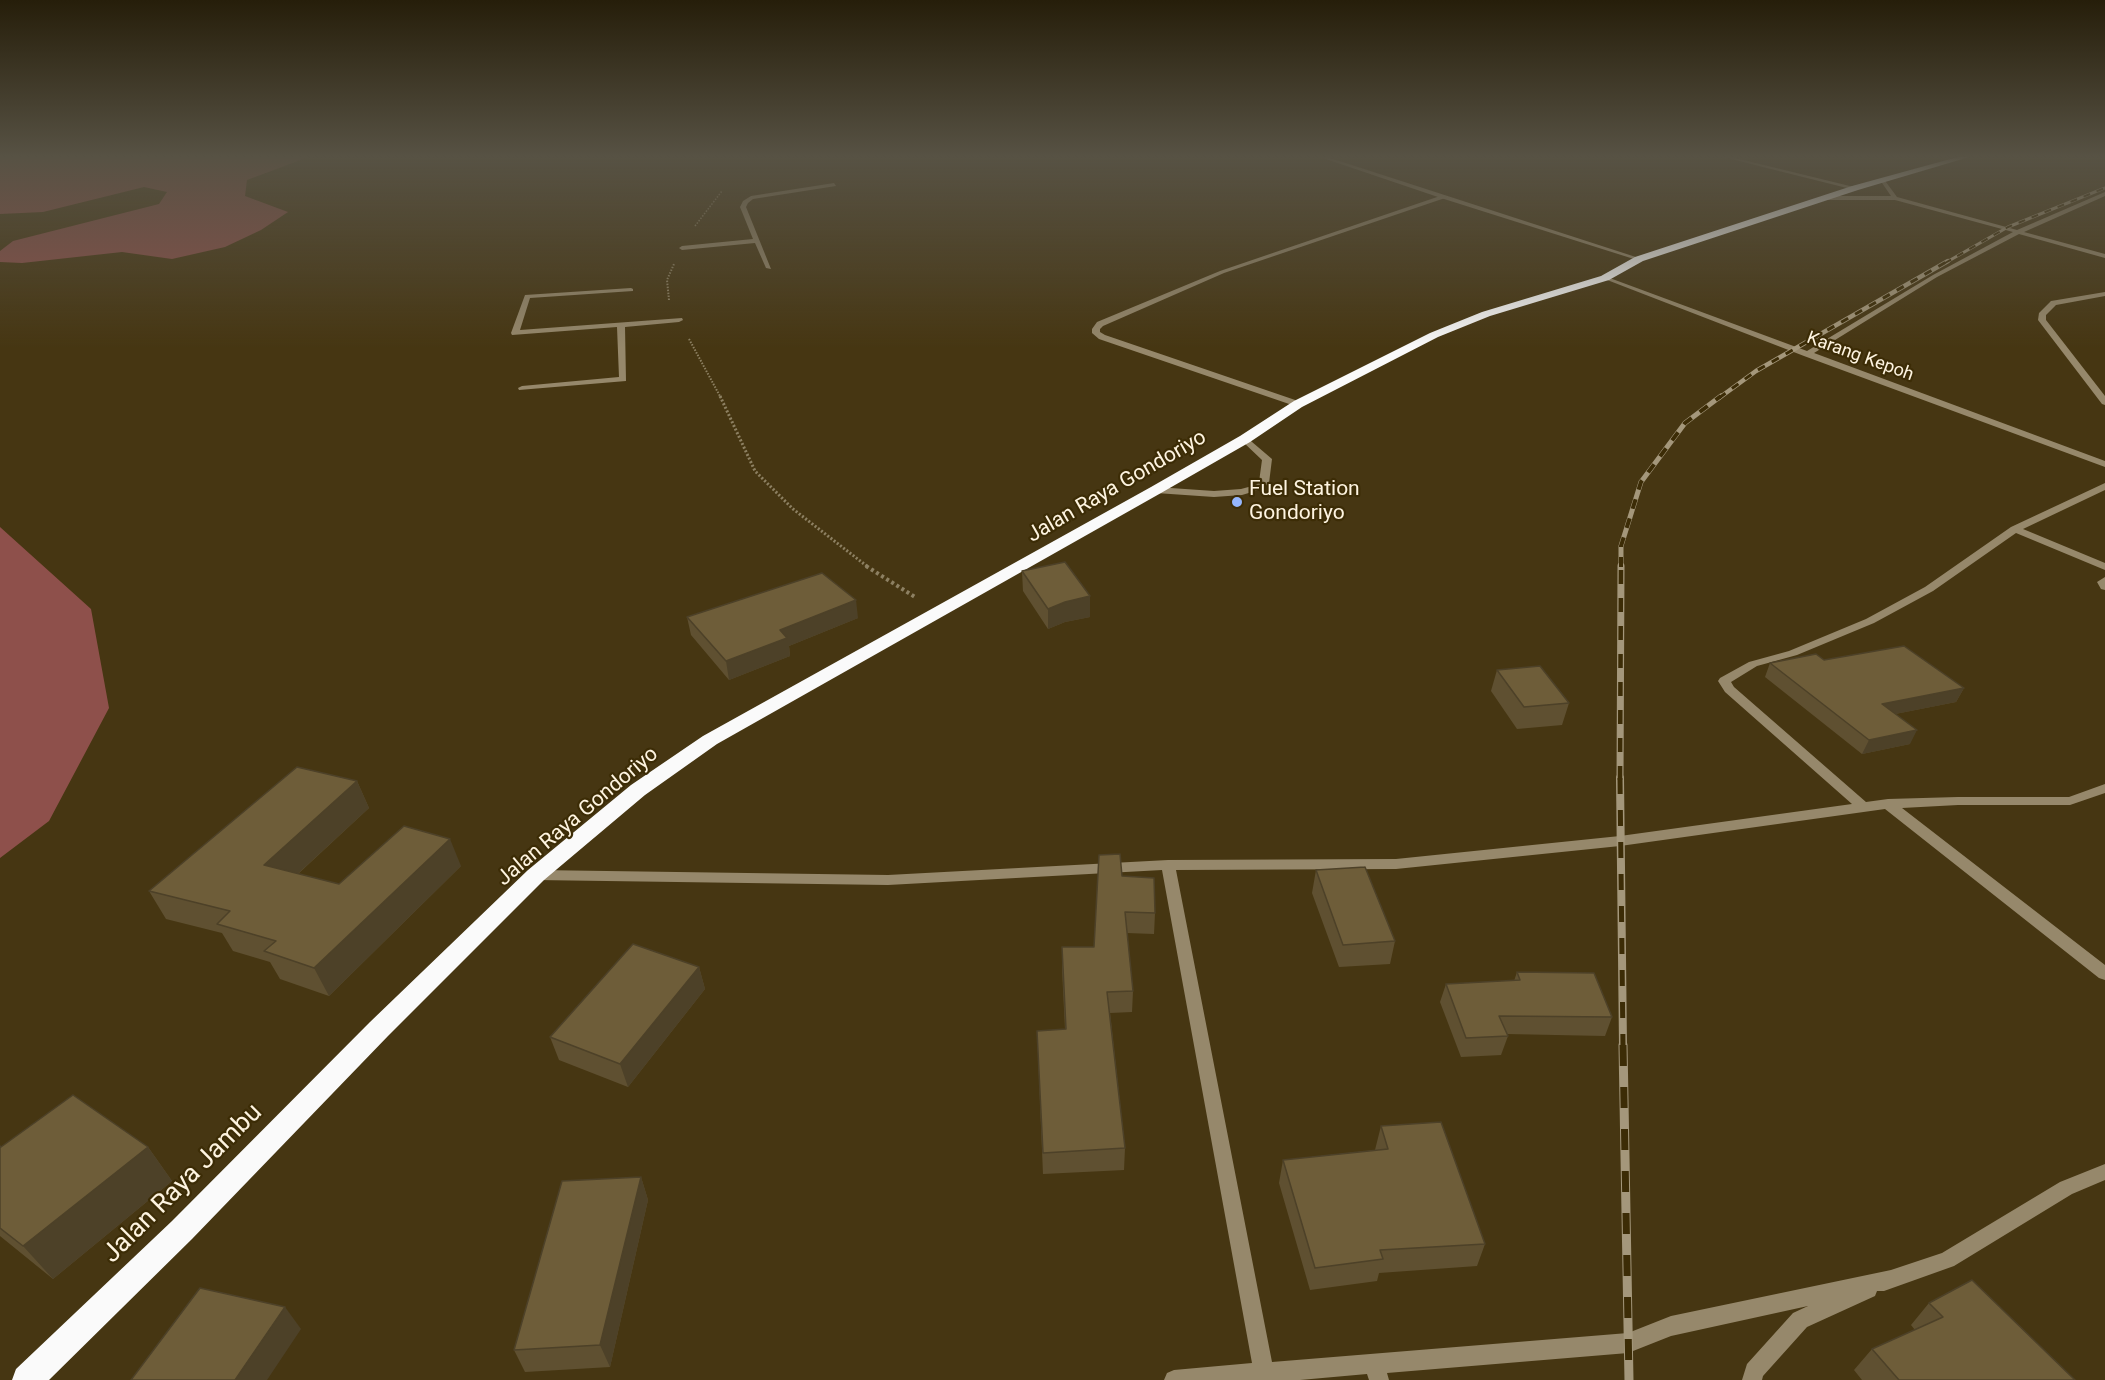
<!DOCTYPE html>
<style>
body{margin:0}
canvas{display:block;background:#463612}
</style>
<canvas width="2105" height="1380"></canvas>
<script>
const ctx = document.querySelector('canvas').getContext('2d');
ctx.lineJoin = 'round';
function fillPath(path, color) {
  ctx.fillStyle = color;
  ctx.fill(path, 'evenodd');
}
function shape(rows) {
  const path = new Path2D();
  for (const r of rows) {
    path.moveTo(r[0], r[1]);
    for (let i = 2; i < r.length; i += 2) path.lineTo(r[i], r[i + 1]);
  }
  return path;
}
function strokePath(path, color, width, dash) {
  ctx.strokeStyle = color;
  ctx.lineWidth = width;
  ctx.lineCap = dash ? 'butt' : 'round';
  ctx.setLineDash(dash || []);
  ctx.stroke(path);
}
function drawText(font, color, halo, rows, align = 'center') {
  ctx.font = font + ' Roboto,sans-serif';
  ctx.lineWidth = 4.5;
  ctx.setLineDash([]);
  ctx.textBaseline = 'middle';
  ctx.strokeStyle = halo;
  ctx.fillStyle = color;
  for (const [text, x, y, turn = 0] of rows) {
    ctx.save();
    ctx.translate(x, y);
    ctx.rotate((+turn || 0) * Math.PI / 180);
    ctx.textAlign = isNaN(turn) ? turn : align;
    if (halo) ctx.strokeText(text, 0, 0);
    ctx.fillText(text, 0, 0);
    ctx.restore();
  }
}
fillPath(shape([
 [0,155,314,155,247,180,245,196,288,212,261,230,225,247,172,259,122,252,22,263,0,262,0,251,13,241,159,204,167,192,144,187,43,212,0,214],
 [0,527,91,609,109,708,49,821,0,858]
]), '#8e504b');
strokePath(shape([
 [695,226,722,191]
]), '#8d8062', 1.5, [1.5, 1.5]);
strokePath(shape([
 [669,300,667,280,674,264],
 [689,339,721,398]
]), '#8d8062', 2, [1.5, 1.5]);
strokePath(shape([
 [720,396,755,471,793,509,868,567]
]), '#8d8062', 3, [2, 2]);
strokePath(shape([
 [866,566,915,597]
]), '#8d8062', 4, [3, 3]);
fillPath(shape([
 [1443,195,1445,198,1224,273,1103,326,1100,329,1100,332,1105,335,1301,402,1301,406,1295,406,1099,339,1092,333,1092,329,1097,322,1220,271,1443,195],
 [1245,436,1272,459,1269,483,1262,489,1242,495,1214,497,1156,493,1151,490,1156,487,1214,491,1241,489,1256,485,1259,482,1262,460,1242,441,1242,437,1245,436]
]), '#96886b');
fillPath(shape([
 [1314,155,1321,155,1642,259,1637,260,1441,198,1314,155],
 [1715,155,1723,155,1858,188,1855,190,1715,155],
 [1883,178,1897,197,2017,230,2105,192,2105,196,2024,232,2105,254,2105,258,2019,234,1937,277,1814,353,2105,461,2105,467,1804,356,1602,278,1607,277,1807,351,1933,275,2013,232,1895,200,1825,200,1822,198,1825,196,1891,196,1880,180,1883,178],
 [834,183,836,186,753,199,748,203,746,207,771,269,766,268,755,243,682,250,679,248,682,246,753,239,740,207,743,201,751,196,834,183],
 [631,288,633,289,633,291,530,298,520,330,682,318,683,320,679,322,625,327,626,381,519,390,518,388,522,386,619,377,617,327,512,335,511,333,525,295,631,288],
 [2105,292,2105,296,2056,305,2046,315,2046,320,2105,396,2105,405,2102,404,2038,320,2039,313,2051,301,2105,292],
 [2105,483,2105,490,2023,529,2105,563,2105,570,2016,533,1933,591,1874,623,1797,655,1757,666,1731,682,1734,687,1866,802,1888,799,1958,797,2069,797,2105,784,2105,793,2070,805,1958,805,1902,808,2105,965,2105,980,2099,978,1885,809,1620,846,1396,869,1176,870,1272,1362,1628,1333,1671,1316,1891,1270,1942,1253,2060,1182,2105,1164,2105,1180,2072,1194,1954,1266,1884,1291,1877,1291,1875,1296,1807,1327,1763,1376,1762,1380,1742,1380,1747,1364,1793,1313,1808,1306,1671,1336,1628,1353,1387,1373,1389,1380,1369,1380,1367,1374,1300,1380,1164,1380,1167,1373,1174,1370,1252,1363,1162,870,888,885,536,880,531,879,529,875,531,871,536,870,888,875,1168,860,1396,859,1620,836,1852,804,1725,692,1718,681,1720,678,1749,662,1789,651,1866,619,1925,587,2011,527,2105,483],
 [2105,577,2105,590,2101,589,2097,582,2105,577]
]), '#96886b');
fillPath(shape([
 [1965,155,1976,155,1858,190,1643,261,1609,280,1490,316,1438,337,1302,407,1250,442,1161,493,717,744,645,795,544,880,388,1036,192,1239,49,1380,12,1380,16,1369,172,1221,370,1022,528,870,631,785,703,736,1151,487,1240,436,1294,401,1430,333,1482,312,1601,276,1635,257,1852,186,1965,155]
]), '#fafafa');
const railFar5 = shape([
 [1945,263,2008,227,2105,188]
]);
const railFar4 = shape([
 [1719,398,1756,371,1948,261]
]);
const railFar3 = shape([
 [1621,567,1621,546,1641,482,1685,423,1721,396]
]);
const railFar2 = shape([
 [1620,780,1621,566]
]);
const railFar1 = shape([
 [1620,778,1623,1046]
]);
const rail = shape([
 [1623,1045,1629,1380]
]);
strokePath(railFar5, '#a4977b', 3);
strokePath(railFar4, '#a4977b', 4.5);
strokePath(railFar3, '#a4977b', 5);
strokePath(railFar2, '#a4977b', 7);
strokePath(railFar1, '#a4977b', 8);
strokePath(rail, '#a4977b', 9);
strokePath(railFar5, '#3c2c06', 2, [7]);
strokePath(railFar4, '#3c2c06', 3, [8]);
strokePath(railFar3, '#3c2c06', 4, [10]);
strokePath(railFar2, '#3c2c06', 4.5, [14]);
strokePath(railFar1, '#3c2c06', 5, [16]);
strokePath(rail, '#3c2c06', 7, [21]);
fillPath(shape([
 [1022,571,1090,596,1090,617,1065,622,1048,629,1023,591],
 [687,617,858,618,789,646,790,656,729,680,691,635],
 [1824,660,1964,688,1956,702,1895,714,1910,744,1862,754,1765,677,1770,663],
 [1497,670,1569,703,1562,725,1517,729,1491,691],
 [357,781,369,808,298,874,339,884,461,866,329,996,280,979,270,962,233,951,222,933,166,919,149,891],
 [1316,870,1395,941,1390,964,1339,967,1312,893],
 [1122,876,1155,913,1154,934,1127,933,1133,991,1132,1012,1110,1013,1125,1148,1124,1170,1043,1174,1037,1031,1065,1029,1062,969,1062,947,1094,947],
 [699,967,705,989,628,1087,559,1060,550,1037],
 [1517,972,1612,1017,1605,1036,1507,1034,1508,1036,1501,1055,1461,1057,1440,1002,1446,984,1514,981],
 [1381,1126,1485,1244,1477,1266,1379,1273,1377,1281,1310,1290,1279,1183,1283,1160,1375,1150],
 [0,1146,1,1147,148,1147,172,1181,53,1279,0,1236],
 [641,1177,648,1200,610,1367,525,1372,514,1350],
 [1929,1303,2075,1380,1862,1380,1854,1370,1872,1349,1915,1330,1911,1325]
]), '#5f5031');
fillPath(shape([
 [1090,596,1090,617,1065,622,1048,629,1048,609,1065,602],
 [856,600,858,618,789,646,790,656,729,680,726,661,780,630],
 [1964,688,1956,702,1875,718,1882,704],
 [1917,730,1910,744,1862,754,1869,740],
 [357,781,369,808,278,892,264,865],
 [450,839,461,866,329,996,314,968],
 [699,967,705,989,628,1087,620,1064],
 [148,1147,172,1181,53,1279,23,1246],
 [641,1177,648,1200,610,1367,600,1345],
 [285,1307,301,1329,267,1380,235,1380]
]), '#4d4128');
const building = shape([
 [1065,562,1090,596,1065,602,1048,609,1022,571,1065,562],
 [822,573,856,600,780,630,787,638,726,661,687,617,822,573],
 [1904,646,1964,688,1882,704,1917,730,1869,740,1770,663,1816,654,1824,660,1904,646],
 [1540,666,1569,703,1524,707,1497,670,1540,666],
 [297,767,357,781,264,865,339,884,404,826,450,839,314,968,264,951,276,941,217,924,230,911,149,891,297,767],
 [1120,854,1122,876,1154,878,1155,913,1125,912,1133,991,1107,992,1125,1148,1043,1153,1037,1031,1066,1029,1062,947,1094,947,1099,855,1120,854],
 [1365,867,1395,941,1343,945,1316,870,1365,867],
 [633,944,699,967,620,1064,550,1037,633,944],
 [1517,972,1594,973,1612,1017,1499,1016,1508,1036,1466,1038,1446,984,1520,980,1517,972],
 [73,1095,148,1147,23,1246,0,1228,0,1146,1,1147,73,1095],
 [1441,1122,1485,1244,1380,1250,1383,1259,1315,1268,1283,1160,1388,1149,1381,1126,1441,1122],
 [641,1177,600,1345,514,1350,562,1181,641,1177],
 [1972,1280,2075,1380,1899,1380,1872,1349,1943,1317,1929,1303,1972,1280],
 [200,1288,285,1307,235,1380,131,1380,200,1288]
]);
fillPath(building, '#6e5d39');
strokePath(building, '#4d4128', 1.5);
const sky = ctx.createLinearGradient(0, 0, 0, 348);
sky.addColorStop(0, '#261e0a');
sky.addColorStop(0.45, '#575244');
sky.addColorStop(1, '#57524400');
ctx.fillStyle = sky;
ctx.fillRect(0, 0, 2105, 348);
for (const [x, y, r, color] of [
 [1237,502,6,"#95b6fd"]
]) {
  const dot = new Path2D();
  dot.arc(x, y, r, 0, 2 * Math.PI);
  ctx.fillStyle = color;
  ctx.fill(dot);
  strokePath(dot, '#3c2c06', 2);
}
drawText('18px', '#fef4e0', '#3c2c06', [
 ["Karang Kepoh",1860,357,20]
]);
drawText('21px', '#fef4e0', '#3c2c06', [
 ["Jalan Raya Gondoriyo",1117,487,-30],
 ["Jalan Raya Gondoriyo",578,817,-40]
]);
drawText('21px', '#fef4e0', '#3c2c06', [
 ["Fuel Station",1249,490],
 ["Gondoriyo",1249,514]
], 'left');
drawText('26px', '#fef4e0', '#3c2c06', [
 ["Jalan Raya Jambu",183,1184,-45]
]);
</script>
